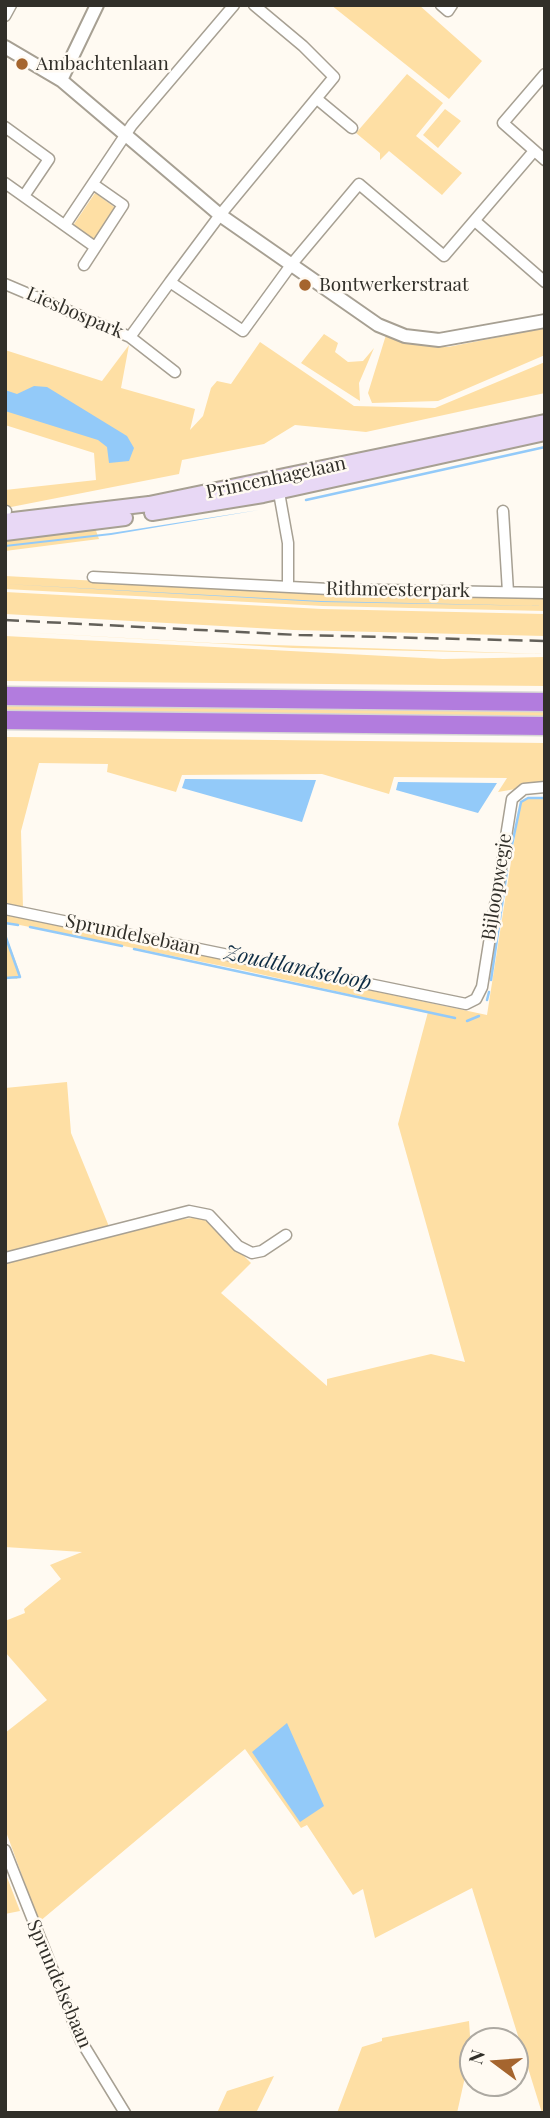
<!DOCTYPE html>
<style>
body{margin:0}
#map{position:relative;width:550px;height:2118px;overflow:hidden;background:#fffaf2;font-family:"Playfair Display",serif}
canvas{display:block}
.frame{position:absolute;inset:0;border:7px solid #312f29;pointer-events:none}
.north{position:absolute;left:459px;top:2027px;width:70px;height:70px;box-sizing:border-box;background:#fffaf2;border:2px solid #ada9a2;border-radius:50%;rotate:286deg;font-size:19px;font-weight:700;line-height:28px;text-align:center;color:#312f29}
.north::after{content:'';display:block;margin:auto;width:24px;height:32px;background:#a5652e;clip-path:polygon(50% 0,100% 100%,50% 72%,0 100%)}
</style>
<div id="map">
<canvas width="550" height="2118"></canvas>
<div class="frame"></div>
<div class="north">N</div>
</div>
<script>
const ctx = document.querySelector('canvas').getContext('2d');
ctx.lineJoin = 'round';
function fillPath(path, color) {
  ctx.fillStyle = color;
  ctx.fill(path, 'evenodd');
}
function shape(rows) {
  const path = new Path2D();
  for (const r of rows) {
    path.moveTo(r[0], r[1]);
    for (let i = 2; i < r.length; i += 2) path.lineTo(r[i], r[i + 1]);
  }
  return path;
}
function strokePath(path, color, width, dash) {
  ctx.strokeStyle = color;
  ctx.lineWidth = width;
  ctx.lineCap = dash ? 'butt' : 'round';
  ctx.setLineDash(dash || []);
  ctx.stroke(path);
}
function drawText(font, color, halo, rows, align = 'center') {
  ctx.font = font + ' "Playfair Display",serif';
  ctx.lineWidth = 5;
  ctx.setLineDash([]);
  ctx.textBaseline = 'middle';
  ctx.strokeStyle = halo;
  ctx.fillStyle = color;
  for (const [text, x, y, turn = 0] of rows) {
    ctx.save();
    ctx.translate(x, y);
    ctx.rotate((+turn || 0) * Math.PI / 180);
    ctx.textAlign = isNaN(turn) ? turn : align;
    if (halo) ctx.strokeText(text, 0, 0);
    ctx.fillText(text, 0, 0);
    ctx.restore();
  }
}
fillPath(shape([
 [331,5,419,5,482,61,449,99],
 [407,74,443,103,416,136,462,173,442,195,389,151,380,160,380,153,356,133],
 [445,109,461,121,438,148,423,135],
 [95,193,117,209,94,242,72,227],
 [545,328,545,355,438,401,372,403,368,393,386,335,427,346,448,347],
 [324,334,338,343,335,352,348,362,363,361,374,348,359,383,360,401,301,363],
 [260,342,354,406,435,408,545,362,545,393,366,432,295,425,264,444,182,460,179,474,6,508,5,490,96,480,94,453,5,425,5,350,102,381,129,345,121,388,195,409,190,430,203,416,211,388,217,381,231,384],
 [94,525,99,539,5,551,5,535],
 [5,576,323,593,545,597,545,611,323,606,5,589],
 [5,592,322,609,545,614,545,636,293,630,5,614],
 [5,631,213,643,545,654,293,648],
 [5,636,443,659,545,657,545,686,5,681],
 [5,705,545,710,545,718,5,712],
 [5,737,545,743,545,784,498,792,507,778,394,777,389,794,322,774,182,775,176,792,107,772,108,764,39,763,21,831,23,908,5,904],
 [545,797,545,2113,542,2113,472,1888,375,1938,363,1889,353,1895,307,1825,301,1828,245,1749,39,1922,5,1829,5,1733,47,1700,5,1652,5,1621,25,1613,24,1609,61,1579,50,1565,82,1552,5,1547,5,1262,176,1220,200,1217,210,1222,251,1263,221,1293,327,1386,327,1379,431,1354,465,1362,398,1124,428,1012,242,970,5,922,5,913,487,1015,520,804,524,799],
 [5,933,20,973,17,979,5,977],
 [67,1082,71,1133,110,1229,5,1255,5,1088],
 [5,1872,20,1911,5,1914],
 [469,2021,471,2050,457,2113,337,2113,362,2047,382,2041,382,2038],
 [274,2076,256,2113,217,2113,227,2091]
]), '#fedfa4');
fillPath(shape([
 [34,386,47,387,127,436,134,448,129,461,109,463,107,447,98,440,5,411,5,390,17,394],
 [259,510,111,535,5,547,5,545,111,533],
 [5,584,321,601,545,606,321,602],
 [185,779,316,780,302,822,182,788],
 [398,782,497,783,478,813,396,790],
 [287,1723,324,1806,300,1822,252,1752]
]), '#93caf9');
strokePath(shape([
 [306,500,545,447],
 [509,859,521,802,528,798,545,798],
 [5,923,18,925],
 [30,927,122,946],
 [5,935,20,977,5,978],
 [134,949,455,1018],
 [491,980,507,871],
 [487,1000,489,992],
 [467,1021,479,1016]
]), '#93caf9', 2.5);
const minor = shape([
 [441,5,448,11,452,5],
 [5,16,11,5],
 [545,74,503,123,545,160],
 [317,99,352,128],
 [5,127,49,159,24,196],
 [5,183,95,247],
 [475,221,545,282],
 [65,225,132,125,234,5],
 [84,265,123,205,93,184],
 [170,282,220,215,334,77,303,46,254,5],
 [5,284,130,337,175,372],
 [130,337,170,282,243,331,291,265,359,184,444,256,534,151],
 [278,487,288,543,288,587],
 [5,511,6,511],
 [503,511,508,592],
 [93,577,329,589,545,593],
 [5,909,466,1004,476,999,482,987,512,799,524,789,545,787],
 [5,1258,189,1211,209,1215,238,1246,252,1253,262,1251,286,1235],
 [5,1850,81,2041,125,2113]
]);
const tertiary = shape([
 [5,47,61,80,220,215,378,325,405,336,439,340,545,321],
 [61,80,97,5]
]);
const secondary = shape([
 [152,513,263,495,545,433],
 [5,521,149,504,545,422],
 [5,533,125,518]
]);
const motorway = shape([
 [5,696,545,702],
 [5,720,545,726]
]);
strokePath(minor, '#a7a093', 13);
strokePath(tertiary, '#a7a093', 16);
strokePath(secondary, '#a7a093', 18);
strokePath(motorway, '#d6d5d4', 21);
strokePath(minor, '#fff', 10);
strokePath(tertiary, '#fff', 12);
strokePath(secondary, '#e8d8f5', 14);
strokePath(motorway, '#b27cde', 18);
strokePath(shape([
 [5,620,299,635,545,641]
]), '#636059', 2.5, [14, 7]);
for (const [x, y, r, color] of [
 [22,64,7,"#a5652e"],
 [305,285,7,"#a5652e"]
]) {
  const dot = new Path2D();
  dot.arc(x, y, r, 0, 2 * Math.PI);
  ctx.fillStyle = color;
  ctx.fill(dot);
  strokePath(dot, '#fffaf2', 2.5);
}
drawText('19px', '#312f29', '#fffaf2', [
 ["Ambachtenlaan",36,64],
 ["Bontwerkerstraat",319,285]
], 'left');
drawText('19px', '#312f29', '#fffaf2', [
 ["Liesbospark",75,313,23],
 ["Princenhagelaan",276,478,-12],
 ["Rithmeesterpark",398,590,1],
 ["Bijloopwegje",497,887,-81],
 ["Sprundelsebaan",133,935,12],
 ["Sprundelsebaan",59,1984,67]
]);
drawText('italic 21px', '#0e2c43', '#fffaf2', [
 ["Zoudtlandseloop",298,968,12]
]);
</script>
